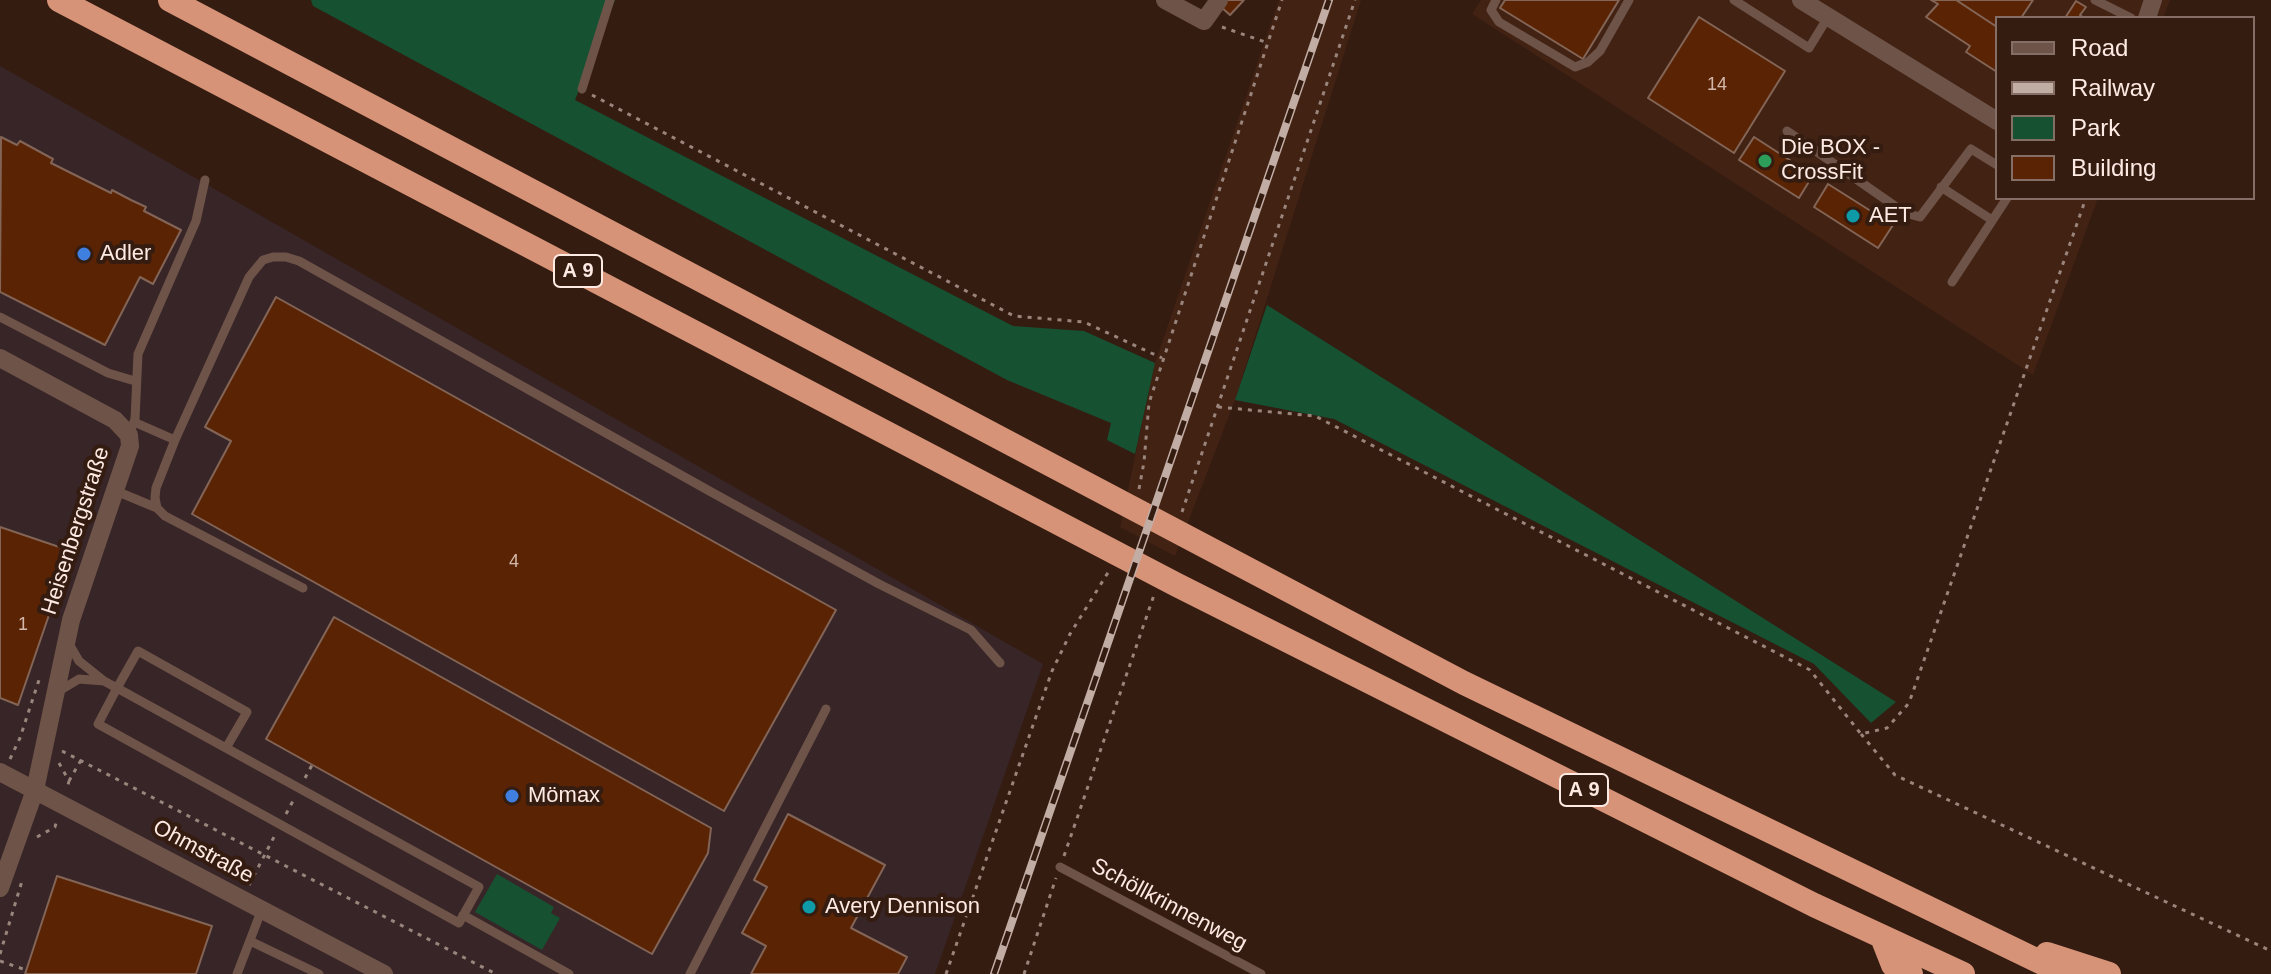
<!DOCTYPE html>
<meta charset="utf-8">
<style>
body{margin:0}
#map{position:relative;width:2271px;height:974px;overflow:hidden;background:#351c11;font-family:Helvetica,sans-serif}
canvas{display:block}
.legend{position:absolute;left:1995px;top:16px;width:260px;height:184px;box-sizing:border-box;background:#351c11;border:2px solid #856e65;margin:0;padding:10px 14px;list-style:none;font-size:24px;color:#fdeae3}
.legend li{display:flex;align-items:center;gap:16px;height:40px}
.legend b{width:40px;border:2px solid #856e65}
</style>
<div id="map">
<canvas width="2271" height="974"></canvas>
<ul class="legend">
<li><b style="height:10px;background:#6e5348"></b>Road</li>
<li><b style="height:10px;background:#c2ada5"></b>Railway</li>
<li><b style="height:22px;background:#165132"></b>Park</li>
<li><b style="height:22px;background:#5a2404"></b>Building</li>
</ul>
</div>
<script>
const ctx = document.querySelector('canvas').getContext('2d');
ctx.lineJoin = 'round';
function fillPath(path, color) {
  ctx.fillStyle = color;
  ctx.fill(path, 'evenodd');
}
function shape(rows) {
  const path = new Path2D();
  for (const r of rows) {
    path.moveTo(r[0], r[1]);
    for (let i = 2; i < r.length; i += 2) path.lineTo(r[i], r[i + 1]);
  }
  return path;
}
function strokePath(path, color, width, dash) {
  ctx.strokeStyle = color;
  ctx.lineWidth = width;
  ctx.lineCap = dash ? 'butt' : 'round';
  ctx.setLineDash(dash || []);
  ctx.stroke(path);
}
function drawText(font, color, halo, rows, align = 'center') {
  ctx.font = font + ' Helvetica,sans-serif';
  ctx.lineWidth = 8;
  ctx.setLineDash([]);
  ctx.textBaseline = 'middle';
  ctx.strokeStyle = halo;
  ctx.fillStyle = color;
  for (const [text, x, y, turn = 0] of rows) {
    ctx.save();
    ctx.translate(x, y);
    ctx.rotate((+turn || 0) * Math.PI / 180);
    ctx.textAlign = isNaN(turn) ? turn : align;
    if (halo) ctx.strokeText(text, 0, 0);
    ctx.fillText(text, 0, 0);
    ctx.restore();
  }
}
fillPath(shape([
 [0,66,1043,664,935,974,0,974]
]), '#382527');
fillPath(shape([
 [1279,0,1361,0,1235,400,1175,556,1120,527,1155,363],
 [1481,0,2170,0,2163,18,1997,18,1997,198,2098,198,2033,375,1472,14]
]), '#422213');
fillPath(shape([
 [311,0,615,0,575,100,1013,326,1084,331,1155,363,1135,454,1107,440,1111,423,1007,380,313,6],
 [1267,305,1896,702,1871,723,1814,664,1334,419,1235,400],
 [497,874,554,907,551,913,560,918,542,950,475,912]
]), '#165132');
const building = shape([
 [1225,0,1244,0,1230,15,1220,6,1225,0],
 [1505,0,1619,0,1583,59,1500,8,1505,0],
 [1931,0,1956,0,1997,27,1997,72,1966,52,1970,46,1926,17,1938,4,1931,0],
 [1956,0,2033,0,2021,18,1997,18,1997,27,1956,0],
 [2076,1,2086,7,2080,15,2084,18,2065,18,2076,1],
 [1699,17,1785,71,1734,153,1648,98,1699,17],
 [1,137,17,145,20,141,53,159,51,163,111,193,112,190,131,200,146,207,144,211,181,230,153,284,140,277,105,345,0,292,1,137],
 [1754,137,1813,175,1799,198,1739,160,1754,137],
 [1828,184,1893,225,1878,248,1814,207,1828,184],
 [276,297,836,610,724,811,192,514,231,441,205,427,276,297],
 [0,527,71,551,18,705,0,698,0,527],
 [334,617,711,828,708,853,652,954,266,739,334,617],
 [788,814,885,865,851,928,907,957,898,974,751,974,766,946,742,933,767,887,754,880,788,814],
 [57,876,212,926,196,974,25,974,57,876]
]);
fillPath(building, '#5a2404');
strokePath(building, '#836557', 2);
strokePath(shape([
 [1222,27,1268,43],
 [592,95,1014,316,1084,322,1162,358],
 [1218,407,1315,416,1810,670,1861,734,1887,728,1909,703,2086,198],
 [1139,489,1144,462,1149,403,1282,0],
 [1182,512,1355,0],
 [1861,734,1895,775,2271,951],
 [62,751,496,974],
 [10,759,20,738,39,680],
 [59,763,69,781,67,789],
 [305,778,312,765],
 [69,781,81,760],
 [286,814,294,799],
 [37,837,55,827,56,823],
 [1064,856,1154,595],
 [249,885,275,835],
 [0,954,22,881],
 [0,961,26,970],
 [946,974,1052,671,1070,634,1109,571],
 [1024,974,1056,878]
]), '#9a857c', 3, [4, 6]);
strokePath(shape([
 [1496,0,1491,10,1499,22,1575,67,1588,62,1600,51,1629,0],
 [1734,0,1809,48,1828,17],
 [2095,0,2131,18],
 [582,89,610,0],
 [1787,131,1905,213,1920,217,1971,149,1997,165],
 [1941,187,1992,220],
 [1952,282,2007,198],
 [0,317,108,373,135,381],
 [134,422,175,440],
 [129,435,135,419,138,354,196,221,205,180],
 [116,491,157,508],
 [303,588,165,516,157,508,155,498,156,488,175,440,249,277,263,260,273,257,286,257,299,261,713,493,879,584,971,630,1000,663],
 [68,642,79,661,104,681,117,688,226,748,479,887,459,923,98,724,117,688,138,651,247,712,226,748],
 [59,691,79,679,104,681],
 [1060,867,1261,974],
 [463,915,569,974],
 [250,941,319,974],
 [237,974,262,909],
 [690,974,826,709]
]), '#6e5348', 9);
strokePath(shape([
 [1165,0,1204,21,1219,0],
 [1801,0,1997,121],
 [2147,18,2153,0],
 [0,358,115,420,129,435,130,446,71,620,35,790,0,888],
 [0,772,384,974]
]), '#6e5348', 18);
strokePath(shape([
 [59,0,1177,585,1814,905,1963,974],
 [170,0,1464,683,2065,974],
 [1882,937,1893,965,1911,974],
 [2047,954,2109,974]
]), '#d69378', 24);
const rail = shape([
 [994,974,1329,0]
]);
strokePath(rail, '#c2ada5', 8);
strokePath(rail, '#351c11', 5, [15]);
for (const [x, y, r, color] of [
 [1765,161,8,"#2e9e5b"],
 [1853,216,8,"#0f9aa8"],
 [84,254,8,"#3f7fe0"],
 [512,796,8,"#3f7fe0"],
 [809,907,8,"#0f9aa8"]
]) {
  const dot = new Path2D();
  dot.arc(x, y, r, 0, 2 * Math.PI);
  ctx.fillStyle = color;
  ctx.fill(dot);
  strokePath(dot, '#351c11', 3);
}
drawText('18px', '#d4b8ab', null, [
 ["14",1717,85],
 ["4",514,562],
 ["1",23,625]
]);
for (const [x, y, w] of [
 [578,271,48],
 [1584,790,48]
]) {
  const box = new Path2D();
  box.roundRect(x - w / 2, y - 16, w, 32, 6);
  ctx.fillStyle = '#351c11';
  ctx.fill(box);
  strokePath(box, '#fdeae3', 2);
}
drawText('bold 20px', '#fdeae3', null, [
 ["A 9",578,271],
 ["A 9",1584,790]
]);
drawText('22px', '#fdeae3', '#351c11', [
 ["Die BOX -",1781,148],
 ["CrossFit",1781,173],
 ["AET",1869,216],
 ["Adler",100,254],
 ["Mömax",528,796],
 ["Avery Dennison",825,907]
], 'left');
drawText('22px', '#fdeae3', '#351c11', [
 ["Heisenbergstraße",76,531,-72],
 ["Ohmstraße",203,852,28],
 ["Schöllkrinnenweg",1169,905,28]
]);
</script>
